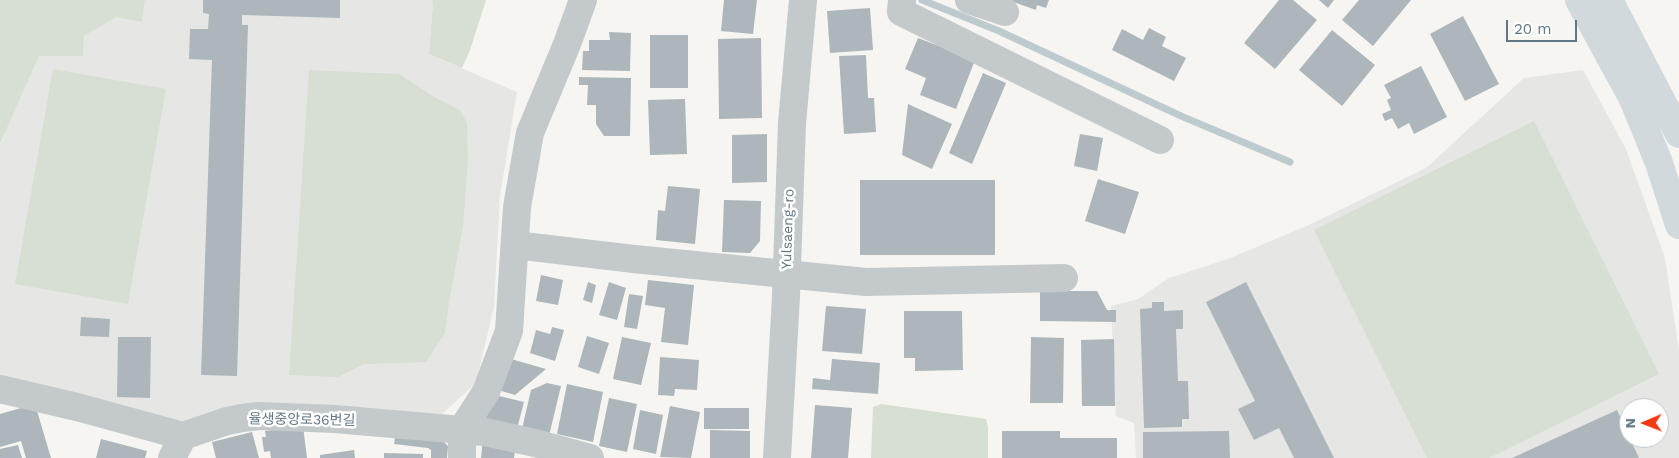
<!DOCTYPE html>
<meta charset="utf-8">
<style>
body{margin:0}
#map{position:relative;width:1679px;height:458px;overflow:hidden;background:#f6f5f1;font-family:"Work Sans",sans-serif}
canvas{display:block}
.north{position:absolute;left:1619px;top:398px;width:50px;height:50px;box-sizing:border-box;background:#fff;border:1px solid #c0c9ce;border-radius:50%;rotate:269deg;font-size:14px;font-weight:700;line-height:20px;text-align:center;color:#617785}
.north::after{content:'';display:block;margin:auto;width:18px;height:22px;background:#f53a12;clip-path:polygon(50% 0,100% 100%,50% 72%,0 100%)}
.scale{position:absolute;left:1506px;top:20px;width:71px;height:22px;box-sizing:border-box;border:2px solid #617785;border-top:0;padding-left:6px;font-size:15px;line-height:18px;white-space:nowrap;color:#617785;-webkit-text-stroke:4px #fff;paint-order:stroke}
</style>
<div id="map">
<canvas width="1679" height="458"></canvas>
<div class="north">N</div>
<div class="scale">20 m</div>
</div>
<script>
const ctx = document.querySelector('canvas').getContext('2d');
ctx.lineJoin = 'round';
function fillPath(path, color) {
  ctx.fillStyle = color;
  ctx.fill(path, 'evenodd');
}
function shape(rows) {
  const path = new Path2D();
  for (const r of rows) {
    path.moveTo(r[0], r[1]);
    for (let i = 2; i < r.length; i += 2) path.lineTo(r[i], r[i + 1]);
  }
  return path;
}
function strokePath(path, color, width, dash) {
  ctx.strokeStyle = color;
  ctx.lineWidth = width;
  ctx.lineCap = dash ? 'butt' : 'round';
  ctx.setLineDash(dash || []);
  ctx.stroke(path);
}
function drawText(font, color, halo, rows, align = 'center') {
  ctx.font = font + ' "Work Sans","Noto Sans KR",sans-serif';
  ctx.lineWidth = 5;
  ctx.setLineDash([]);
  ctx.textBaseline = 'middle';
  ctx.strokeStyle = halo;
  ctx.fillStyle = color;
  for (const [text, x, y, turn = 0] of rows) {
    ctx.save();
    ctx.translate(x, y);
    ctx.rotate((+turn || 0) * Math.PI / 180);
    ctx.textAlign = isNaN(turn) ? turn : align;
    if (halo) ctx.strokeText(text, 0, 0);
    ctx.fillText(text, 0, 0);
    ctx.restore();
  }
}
fillPath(shape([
 [145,0,430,0,433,2,429,54,517,92,500,196,494,307,476,383,440,416,179,424,0,380,0,144,39,55,83,56,84,36,116,16,142,21],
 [1583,70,1626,149,1665,258,1679,351,1679,458,1136,458,1134,423,1116,416,1111,306,1138,299,1169,278,1228,259,1311,224,1426,168,1524,78],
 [1629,408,1659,408,1659,438,1629,438]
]), '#e6e7e5');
fillPath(shape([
 [0,0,145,0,142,22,116,17,84,36,83,56,39,56,0,144],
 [430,0,486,0,470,50,462,68,429,54,433,2],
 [53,69,166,89,128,304,15,284],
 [309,70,399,74,436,98,460,110,467,123,468,159,463,227,449,302,445,333,426,362,364,364,338,377,289,375],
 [1534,121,1659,374,1489,458,1427,458,1314,230],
 [881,404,986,419,988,428,988,458,871,458,873,407]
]), '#d7ded2');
strokePath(shape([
 [922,0,999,31,1181,116,1290,162]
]), '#bdcbcf', 7);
fillPath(shape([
 [203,0,340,0,340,18,242,15,242,25,248,25,237,376,201,375,212,60,189,59,190,29,208,29,209,14,203,13],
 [724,0,757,0,753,34,721,31],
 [1008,0,1049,0,1046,8,1037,5,1036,10],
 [1279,0,1293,0,1317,20,1275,69,1244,43],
 [1319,0,1334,0,1328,8],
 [1359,0,1411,0,1373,46,1342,20],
 [870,8,873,50,830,53,827,11],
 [1463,16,1499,84,1465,101,1430,34],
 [1149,28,1166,37,1162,46,1186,58,1174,81,1112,50,1122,29,1143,40],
 [1332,30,1375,65,1342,106,1299,70],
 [609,32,631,33,630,71,582,70,583,51,589,51,589,40,610,40],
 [650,35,688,35,688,88,650,88],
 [761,38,762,118,719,119,718,39],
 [918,38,975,60,956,109,920,95,926,78,905,69],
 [866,55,868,98,874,98,876,132,844,134,839,56],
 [1421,66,1447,117,1414,134,1409,123,1398,129,1392,118,1385,121,1382,114,1391,110,1387,100,1391,98,1384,85],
 [983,73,1006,83,972,164,949,153],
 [579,77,631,78,630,136,604,136,596,124,596,105,587,105,588,85,579,85],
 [685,99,687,154,650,155,648,100],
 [908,104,952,124,932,169,902,155],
 [767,134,767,182,732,183,732,135],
 [1080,134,1103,138,1097,171,1074,166],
 [1098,179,1139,192,1125,234,1085,221],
 [860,180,995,180,995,255,860,255],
 [668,186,700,189,695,244,656,240,658,210,665,211],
 [724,200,761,201,760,241,750,253,722,252],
 [541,275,563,280,558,305,536,301],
 [648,280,694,285,688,345,661,342,665,308,645,305],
 [588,282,596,285,592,303,583,300],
 [609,282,626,288,617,320,599,315],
 [1246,282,1334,458,1294,458,1279,428,1254,440,1238,409,1255,401,1206,302],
 [1040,291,1097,291,1107,310,1116,310,1116,322,1040,321],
 [629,294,643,296,637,329,624,327],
 [1152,302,1164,302,1164,311,1183,310,1183,329,1176,329,1178,381,1188,381,1189,419,1182,419,1182,427,1144,428,1140,309,1152,308],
 [826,306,866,309,862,354,822,351],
 [904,311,962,311,963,370,915,371,915,358,904,358],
 [81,317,110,319,109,337,80,336],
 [552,327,564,330,555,361,530,353,536,330,550,334],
 [587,336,609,343,599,374,578,367],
 [118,337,151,337,150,398,117,397],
 [622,337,651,343,641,385,613,379],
 [1031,337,1064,338,1063,403,1030,403],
 [1114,339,1115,406,1082,406,1081,340],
 [504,357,546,369,515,395,495,389],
 [660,357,699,360,697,390,675,389,674,396,658,395],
 [832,359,880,363,878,394,812,389,813,378,830,380],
 [547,383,561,386,548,440,521,433,531,390],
 [567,384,603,392,593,442,557,434],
 [491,394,524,402,516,433,483,425],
 [609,398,637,404,627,452,599,446],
 [35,404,51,458,26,458,21,441,0,447,0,414],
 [815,405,852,408,848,458,811,458],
 [670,406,700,412,691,458,660,457],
 [704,408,749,408,749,429,704,429],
 [640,410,663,415,656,454,633,449],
 [1617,410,1639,458,1512,458],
 [303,426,307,458,271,458,270,451,264,452,262,437,266,437,265,431],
 [396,430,437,435,448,446,447,458,431,458,431,450,428,448,394,444],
 [710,430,750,431,750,458,710,458],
 [1002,431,1060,431,1060,438,1117,438,1117,458,1002,458],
 [1229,431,1230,458,1143,458,1143,432],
 [252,432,259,458,216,458,212,442],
 [483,438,516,444,514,458,481,458],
 [101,439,147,451,145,458,96,458],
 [18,445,22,458,0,458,0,449],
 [354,450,355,458,320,458,320,455],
 [384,453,423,454,423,458,384,458]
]), '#adb6bb');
strokePath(shape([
 [902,0,901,12,1160,140],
 [969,0,1005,12],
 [515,245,634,259,866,282,1064,278],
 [0,389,77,407,183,436,227,421,242,418,259,416,335,419,485,432,535,443,590,458],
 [172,458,183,436],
 [462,458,462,429,486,392,509,331,517,207,530,133,567,44,583,0],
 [777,458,786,296,792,123,803,0]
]), '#c4c9cb', 28);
strokePath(shape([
 [1579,0,1633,99,1659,163,1679,225],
 [1609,0,1679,134]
]), '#d2d9dd', 28);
drawText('14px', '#617785', '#fff', [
 ["Yulsaeng-ro",788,229,-88],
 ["율생중앙로36번길",302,420,1]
]);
</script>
